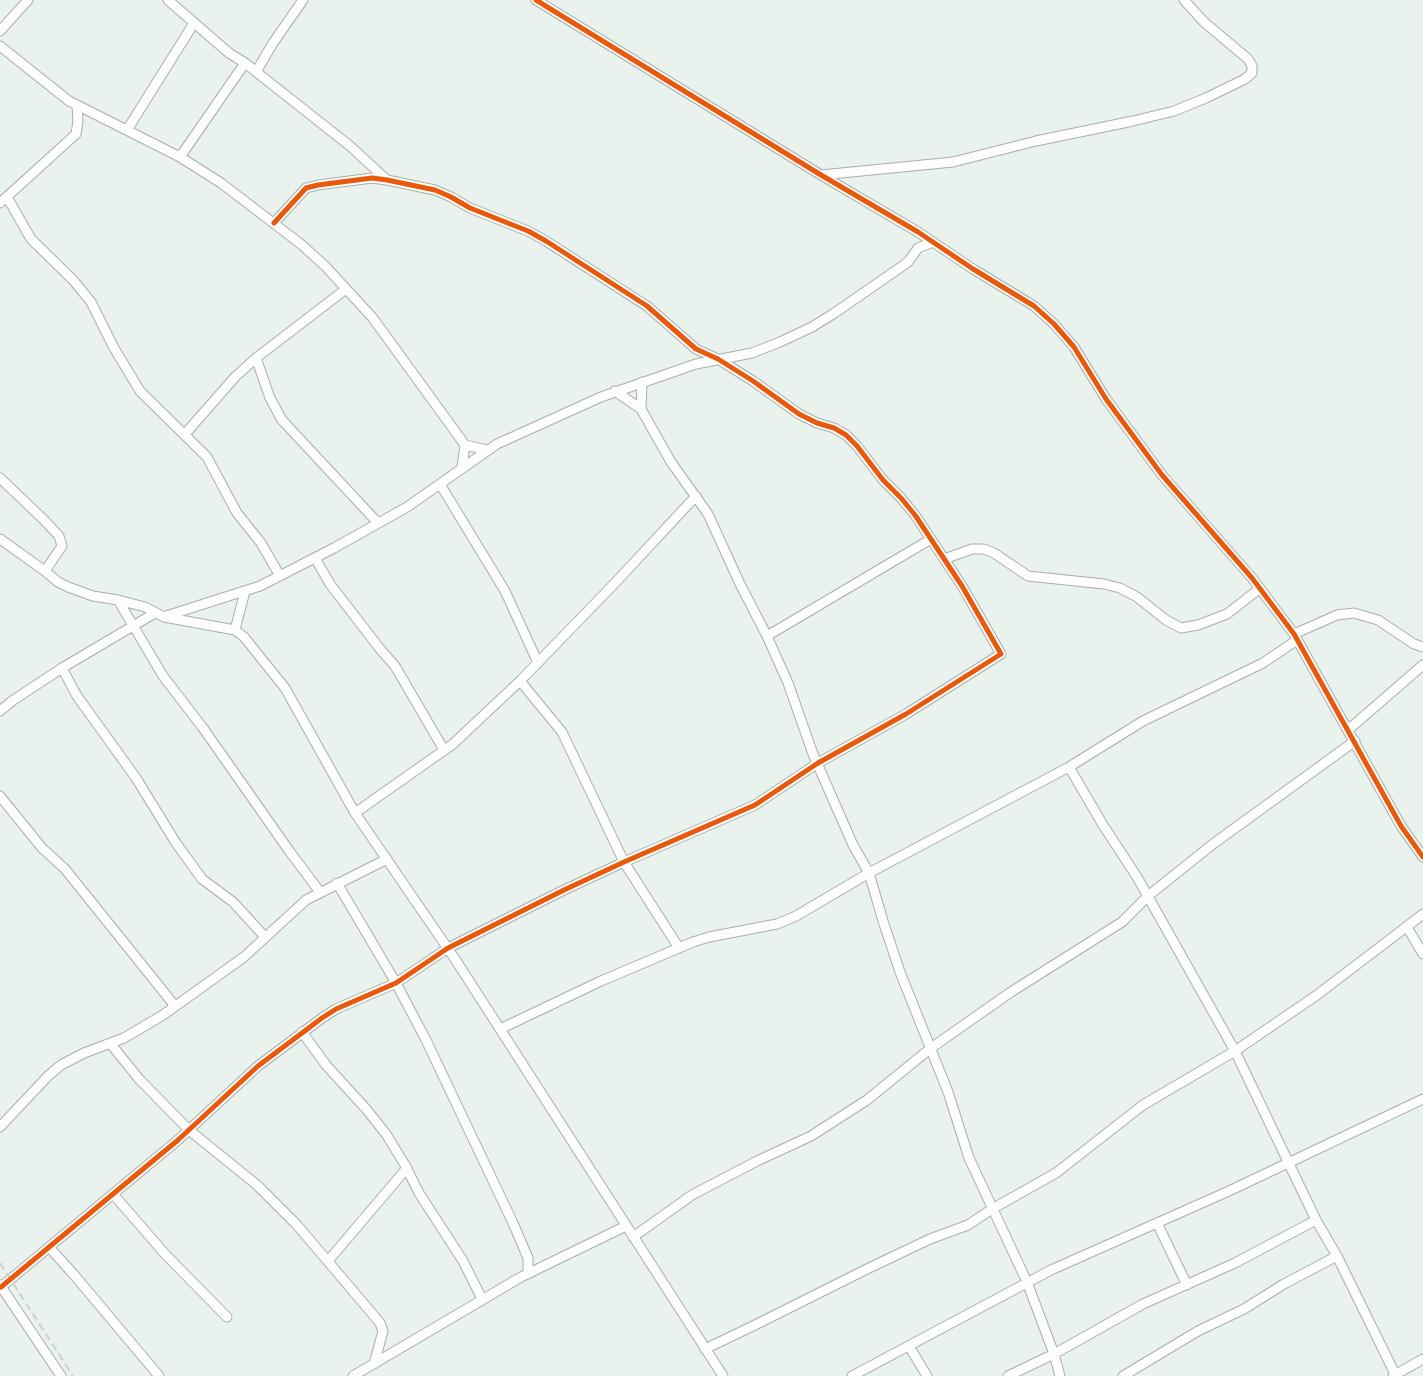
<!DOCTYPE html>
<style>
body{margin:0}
canvas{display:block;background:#eaf2ee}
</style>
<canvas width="1423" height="1376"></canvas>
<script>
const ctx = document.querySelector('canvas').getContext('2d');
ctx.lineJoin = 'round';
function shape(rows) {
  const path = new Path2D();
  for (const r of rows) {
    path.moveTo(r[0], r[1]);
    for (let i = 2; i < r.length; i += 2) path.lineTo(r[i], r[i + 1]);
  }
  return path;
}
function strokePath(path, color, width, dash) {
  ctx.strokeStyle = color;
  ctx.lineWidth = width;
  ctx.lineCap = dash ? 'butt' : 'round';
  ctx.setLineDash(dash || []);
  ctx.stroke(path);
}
const minor = shape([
 [168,0,229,53,245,63,350,146,387,180],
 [536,0,821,175,918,232,973,269,1034,306,1054,324,1074,347,1106,399,1162,475,1252,578,1294,634,1401,826,1423,857],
 [0,31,28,0],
 [0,46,69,101,180,157,221,183,302,245,326,267,372,317,465,445,487,450],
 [256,72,273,43,303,0],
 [127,130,194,23],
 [180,157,245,63],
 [821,175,953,162,1036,141,1133,121,1174,111,1206,98,1245,79,1252,73,1252,66,1248,59,1204,22,1184,0],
 [7,197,31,239,73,280,91,302,114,348,140,391,207,457,237,513,261,543,280,576],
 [0,203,76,134,78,121,77,105],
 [256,358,270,398,282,420,378,523],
 [615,391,641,409,671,462,708,514,740,584,767,636,788,683,813,754,853,845,869,873,883,921,900,972,948,1092,969,1158,1027,1282,1054,1354,1060,1376],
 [641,409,642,382],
 [185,434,235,377,256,358,346,289],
 [462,467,465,445],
 [0,478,44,520,59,536,62,546,45,571],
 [440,484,505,591,538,663],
 [0,539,45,571,58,582,68,587,93,596,118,600,145,607,164,617,235,630,244,637,285,688,355,813,455,959,723,1376],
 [315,558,330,584,380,649,395,666,444,750],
 [944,559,972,549,984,549,994,553,1028,576,1104,584,1120,588,1137,597,1166,620,1181,628,1198,625,1227,614,1259,589],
 [118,600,163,676,203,728,290,852,320,892],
 [166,616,260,586,334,548,407,507,497,444,601,397,696,364,752,353,780,342,812,327,833,314,901,267,908,262,918,248,933,242],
 [235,630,245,591],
 [1294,634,1337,615,1354,613,1378,620,1414,644,1423,647],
 [767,636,931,539],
 [62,668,77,696,136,778,176,843,202,879,233,902,265,937],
 [520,681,562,732,624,862,679,948],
 [0,711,12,701,62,668,155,613],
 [1348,730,1423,665],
 [1069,767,1103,825,1137,877,1235,1051,1316,1220,1337,1256,1396,1376],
 [0,796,42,848,65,869,175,1006],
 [355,813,453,744,520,681,615,583,696,496],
 [337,883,396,983,426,1040,513,1223,528,1258,528,1274],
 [1407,927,1423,954],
 [500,1029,601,981,693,942,709,937,777,924,796,916,869,873,1069,767,1143,721,1263,663,1297,640],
 [302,1032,326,1065,367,1110,386,1134,405,1165,419,1193,463,1261,482,1299],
 [110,1043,139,1079,189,1130,257,1185,297,1225,364,1304,380,1323,383,1331,374,1364],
 [0,1127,48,1076,61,1065,84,1053,124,1038,163,1015,244,957,306,900,387,859],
 [113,1194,165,1254,227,1317],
 [1157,1223,1187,1285],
 [633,1237,692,1195,757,1161,811,1136,867,1100,931,1048,1011,992,1122,922,1148,896,1213,844,1355,741],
 [49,1247,75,1276,159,1376],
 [328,1261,407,1168],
 [0,1285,61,1376],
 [1,1287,178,1140,258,1066,322,1018,336,1009,396,983,448,948,564,890,624,862,755,805,818,763,906,714,1001,654,962,586,915,515,901,498,883,480,857,446,846,435,834,428,817,423,799,414,753,381,718,359,696,349,647,306,546,241,528,231,470,208,451,197,435,190,387,180,372,178,318,185,306,188,274,223],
 [909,1346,927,1376],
 [705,1349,755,1325,869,1268,930,1239,968,1225,992,1209,1056,1173,1143,1105,1235,1051,1317,995,1423,914],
 [353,1376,521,1277,626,1226],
 [852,1376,1051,1270,1229,1191,1423,1099],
 [1008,1376,1054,1354,1143,1304,1235,1263,1316,1220],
 [1123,1376,1198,1331,1244,1309,1284,1284,1337,1256],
 [1393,1376,1423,1359]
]);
strokePath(minor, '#a8aeab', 11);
strokePath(minor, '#fcfdfc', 9);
strokePath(shape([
 [0,1263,73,1376]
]), '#cfd1cf', 2, [8, 4]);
strokePath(shape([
 [536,0,821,175,918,232,973,269,1034,306,1054,324,1074,347,1106,399,1162,475,1252,578,1294,634,1401,826,1423,857],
 [1,1287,178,1140,258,1066,322,1018,336,1009,396,983,448,948,564,890,624,862,755,805,818,763,906,714,1001,654,962,586,915,515,901,498,883,480,857,446,846,435,834,428,817,423,799,414,753,381,718,359,696,349,647,306,546,241,528,231,470,208,451,197,435,190,387,180,372,178,318,185,306,188,274,223]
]), '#e8590c', 5);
</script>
